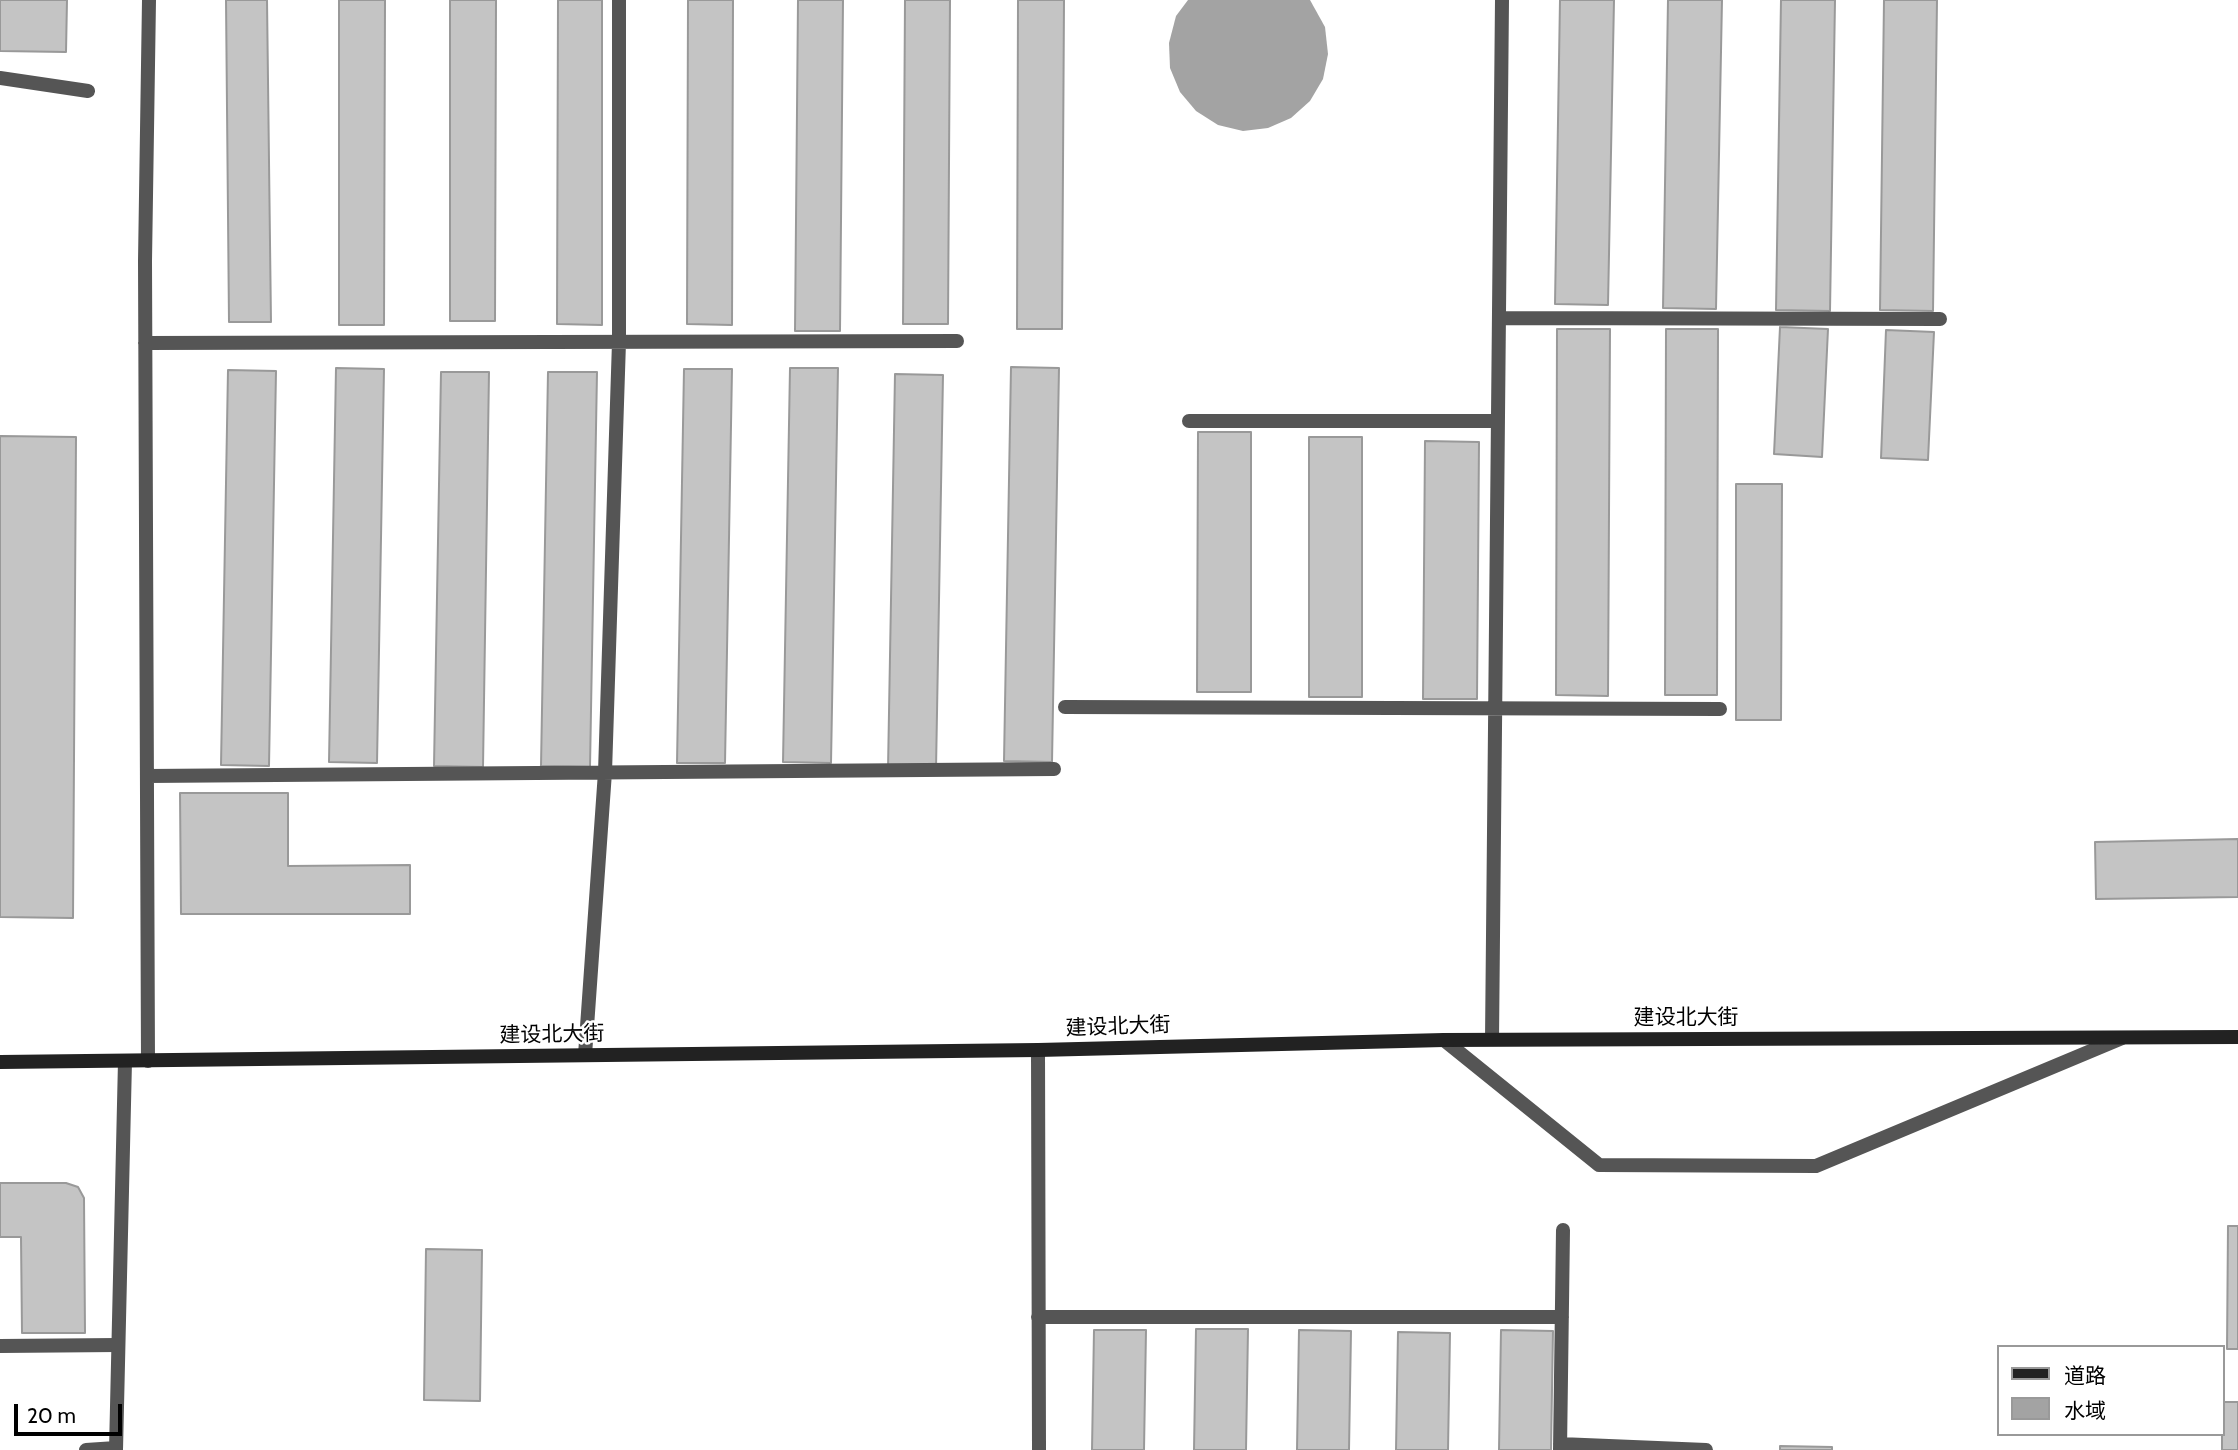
<!DOCTYPE html>
<meta charset="utf-8">
<style>
body{margin:0}
#map{position:relative;width:2238px;height:1450px;overflow:hidden;background:#fff;font-family:Cabin,"Noto Sans SC",sans-serif}
canvas{display:block}
.legend{position:absolute;left:1997px;top:1345px;width:228px;height:91px;box-sizing:border-box;background:#fff;border:2px solid #999;margin:0;padding:9px 12px;list-style:none;font-size:21px;color:#000}
.legend li{display:flex;align-items:center;gap:14px;height:35px}
.legend b{width:35px;border:2px solid #999}
.scale{position:absolute;left:14px;top:1404px;width:108px;height:32px;box-sizing:border-box;border:4px solid #000;border-top:0;padding-left:9px;font-size:21px;line-height:24px;white-space:nowrap;color:#000;-webkit-text-stroke:5px #fff;paint-order:stroke}
</style>
<div id="map">
<canvas width="2238" height="1450"></canvas>
<ul class="legend">
<li><b style="height:9px;background:#222"></b>道路</li>
<li><b style="height:19px;background:#a3a3a3"></b>水域</li>
</ul>
<div class="scale">20 m</div>
</div>
<script>
const ctx = document.querySelector('canvas').getContext('2d');
ctx.lineJoin = 'round';
function fillPath(path, color) {
  ctx.fillStyle = color;
  ctx.fill(path, 'evenodd');
}
function shape(rows) {
  const path = new Path2D();
  for (const r of rows) {
    path.moveTo(r[0], r[1]);
    for (let i = 2; i < r.length; i += 2) path.lineTo(r[i], r[i + 1]);
  }
  return path;
}
function strokePath(path, color, width, dash) {
  ctx.strokeStyle = color;
  ctx.lineWidth = width;
  ctx.lineCap = dash ? 'butt' : 'round';
  ctx.setLineDash(dash || []);
  ctx.stroke(path);
}
function drawText(font, color, halo, rows, align = 'center') {
  ctx.font = font + ' Cabin,"Noto Sans SC",sans-serif';
  ctx.lineWidth = 5;
  ctx.setLineDash([]);
  ctx.textBaseline = 'middle';
  ctx.strokeStyle = halo;
  ctx.fillStyle = color;
  for (const [text, x, y, turn = 0] of rows) {
    ctx.save();
    ctx.translate(x, y);
    ctx.rotate((+turn || 0) * Math.PI / 180);
    ctx.textAlign = isNaN(turn) ? turn : align;
    if (halo) ctx.strokeText(text, 0, 0);
    ctx.fillText(text, 0, 0);
    ctx.restore();
  }
}
fillPath(shape([
 [1188,0,1310,0,1325,27,1328,54,1323,79,1310,101,1291,118,1268,128,1243,131,1218,125,1196,111,1180,92,1170,68,1169,43,1176,16]
]), '#a3a3a3');
const building = shape([
 [0,0,67,0,66,52,0,51,0,0],
 [226,0,267,0,271,322,229,322,226,0],
 [339,0,385,0,384,325,339,325,339,0],
 [450,0,496,0,495,321,450,321,450,0],
 [558,0,602,0,602,325,557,324,558,0],
 [688,0,733,0,732,325,687,324,688,0],
 [798,0,843,0,840,331,795,331,798,0],
 [905,0,950,0,948,324,903,324,905,0],
 [1018,0,1064,0,1062,329,1017,329,1018,0],
 [1560,0,1614,0,1608,305,1555,304,1560,0],
 [1668,0,1722,0,1716,309,1663,308,1668,0],
 [1781,0,1835,0,1830,311,1776,310,1781,0],
 [1884,0,1937,0,1933,311,1880,310,1884,0],
 [1780,327,1828,329,1822,457,1774,454,1780,327],
 [1557,329,1610,329,1608,696,1556,695,1557,329],
 [1666,329,1718,329,1717,695,1665,695,1666,329],
 [1886,330,1934,332,1928,460,1881,458,1886,330],
 [1011,367,1059,368,1052,762,1004,761,1011,367],
 [336,368,384,369,377,763,329,762,336,368],
 [790,368,838,368,831,763,783,762,790,368],
 [684,369,732,369,725,763,677,763,684,369],
 [228,370,276,371,269,766,221,765,228,370],
 [441,372,489,372,483,767,434,766,441,372],
 [548,372,597,372,590,767,541,766,548,372],
 [895,374,943,375,936,769,888,769,895,374],
 [1198,432,1251,432,1251,692,1197,692,1198,432],
 [0,436,76,437,73,918,0,917,0,436],
 [1309,437,1362,437,1362,697,1309,697,1309,437],
 [1425,441,1479,442,1477,699,1423,699,1425,441],
 [1736,484,1782,484,1781,720,1736,720,1736,484],
 [180,793,288,793,288,866,410,865,410,914,181,914,180,793],
 [2238,839,2238,897,2096,899,2095,842,2238,839],
 [0,1183,66,1183,78,1187,84,1198,85,1333,22,1333,21,1237,0,1237,0,1183],
 [2228,1226,2238,1226,2238,1349,2227,1349,2228,1226],
 [426,1249,482,1250,480,1401,424,1400,426,1249],
 [1196,1329,1248,1329,1246,1450,1194,1450,1196,1329],
 [1094,1330,1146,1330,1144,1450,1092,1450,1094,1330],
 [1299,1330,1351,1331,1349,1450,1297,1450,1299,1330],
 [1501,1330,1553,1331,1551,1450,1499,1450,1501,1330],
 [1398,1332,1450,1333,1448,1450,1396,1450,1398,1332],
 [2222,1402,2238,1402,2238,1450,2222,1450,2222,1402],
 [1780,1446,1832,1447,1832,1450,1780,1450,1780,1446]
]);
fillPath(building, '#c4c4c4');
strokePath(building, '#999', 2);
strokePath(shape([
 [1444,1040,1599,1165,1816,1166,2122,1038],
 [0,1346,118,1345]
]), '#555', 14);
strokePath(shape([
 [0,78,88,91],
 [1499,318,1940,319],
 [145,343,957,341],
 [1189,421,1498,421],
 [1065,707,1720,709],
 [147,776,1054,769],
 [1492,1039,1502,0],
 [1038,1050,1039,1450],
 [585,1055,605,772,619,342,619,0],
 [148,1061,145,261,149,0],
 [1038,1317,1562,1317],
 [1560,1444,1706,1450],
 [86,1450,116,1448],
 [116,1450,125,1061],
 [1560,1450,1563,1230]
]), '#555', 14);
strokePath(shape([
 [0,1062,1038,1050,1444,1040,2238,1037]
]), '#222', 14);
drawText('21px', '#000', '#fff', [
 ["建设北大街",1686,1018],
 ["建设北大街",1118,1027,-2],
 ["建设北大街",552,1035,-1]
]);
</script>
